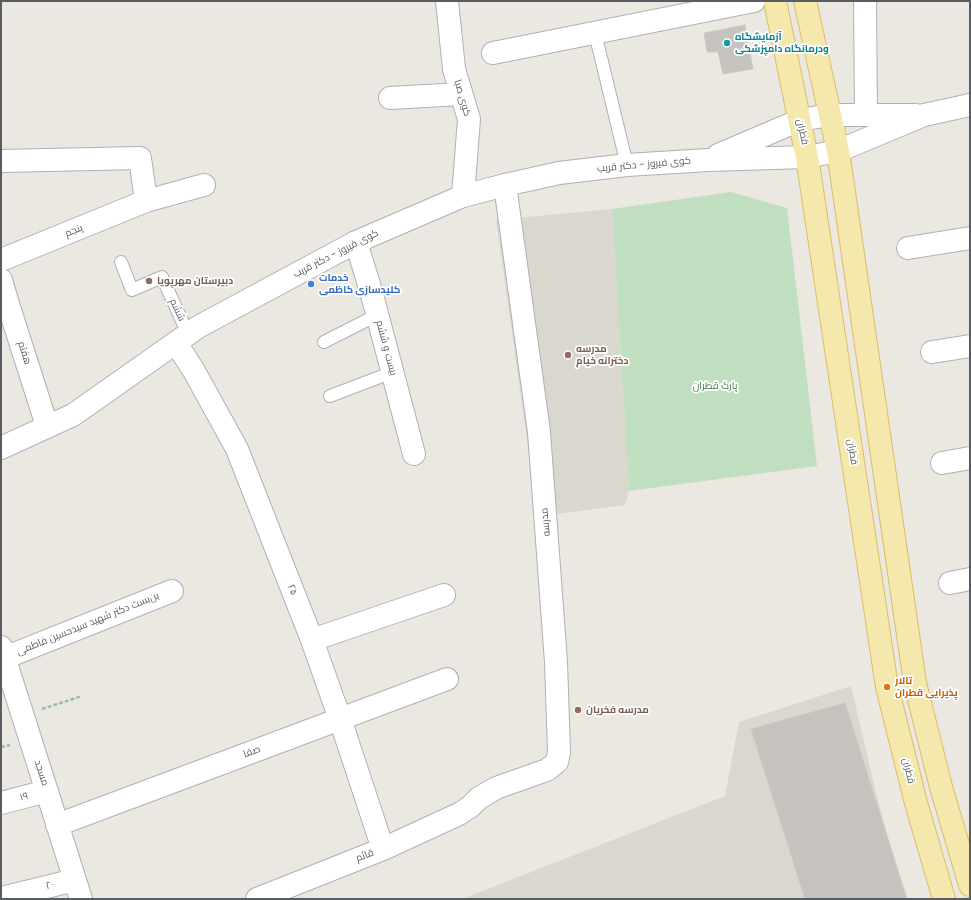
<!DOCTYPE html>
<meta charset="utf-8">
<style>
body{margin:0}
#map{position:relative;width:971px;height:900px;overflow:hidden;background:#eae8e1;font-family:Poppins,sans-serif}
canvas{display:block}
.frame{position:absolute;inset:0;border:2px solid #595c60;pointer-events:none}
</style>
<div id="map">
<canvas width="971" height="900"></canvas>
<div class="frame"></div>
</div>
<script>
const ctx = document.querySelector('canvas').getContext('2d');
ctx.lineJoin = 'round';
function fillPath(path, color) {
  ctx.fillStyle = color;
  ctx.fill(path, 'evenodd');
}
function shape(rows) {
  const path = new Path2D();
  for (const r of rows) {
    path.moveTo(r[0], r[1]);
    for (let i = 2; i < r.length; i += 2) path.lineTo(r[i], r[i + 1]);
  }
  return path;
}
function strokePath(path, color, width, dash) {
  ctx.strokeStyle = color;
  ctx.lineWidth = width;
  ctx.lineCap = dash ? 'butt' : 'round';
  ctx.setLineDash(dash || []);
  ctx.stroke(path);
}
function drawText(font, color, halo, rows, align = 'center') {
  ctx.font = font + ' Poppins,Cairo,sans-serif';
  ctx.lineWidth = 3.5;
  ctx.setLineDash([]);
  ctx.textBaseline = 'middle';
  ctx.strokeStyle = halo;
  ctx.fillStyle = color;
  for (const [text, x, y, turn = 0] of rows) {
    ctx.save();
    ctx.translate(x, y);
    ctx.rotate((+turn || 0) * Math.PI / 180);
    ctx.textAlign = isNaN(turn) ? turn : align;
    if (halo) ctx.strokeText(text, 0, 0);
    ctx.fillText(text, 0, 0);
    ctx.restore();
  }
}
fillPath(shape([
 [612,209,629,491,625,505,542,516,537,510,496,220],
 [851,686,874,785,904,899,462,899,725,796,739,722]
]), '#dad7cf');
fillPath(shape([
 [731,192,787,208,817,466,629,491,612,209]
]), '#c0dfc0');
const building = shape([
 [745,25,753,69,723,74,718,52,707,52,704,33,745,25],
 [845,703,907,899,805,899,751,729,845,703]
]);
fillPath(building, '#c6c3be');
strokePath(building, '#cecac0', 1);
const service = shape([
 [595,33,627,165],
 [121,262,132,290,162,277,188,334],
 [324,342,377,315],
 [330,396,393,372]
]);
const minor = shape([
 [447,1,454,69,469,119,463,196],
 [865,1,866,114],
 [493,53,754,1],
 [390,98,461,94],
 [1,161,140,158,146,201],
 [356,242,371,291,414,454],
 [908,248,970,238],
 [1,260,146,201,204,185],
 [1,280,9,307,47,426],
 [176,343,194,371,237,449,312,640,340,719,383,849],
 [932,352,970,346],
 [942,463,970,458],
 [950,583,970,579],
 [312,640,444,595],
 [1,647,81,899],
 [4,658,172,591],
 [1,803,47,791],
 [57,825,447,679],
 [1,898,75,880],
 [257,899,383,849,459,814,470,807,479,798,496,788,547,770,557,762,559,752,556,662,539,432,505,185]
]);
const secondary = shape([
 [718,155,800,120,830,115,916,115],
 [1,448,73,415,198,327,356,242,463,196,505,185,559,173,627,165,708,160,807,157,838,151,924,115,970,105]
]);
const primary = shape([
 [775,1,807,157,887,687,916,803,944,899],
 [805,1,838,151,915,683,941,787,970,885]
]);
strokePath(service, '#aeb1b5', 14);
strokePath(minor, '#aeb1b5', 24);
strokePath(secondary, '#adb0b5', 24);
strokePath(primary, '#debd66', 24);
strokePath(shape([
 [42,709,82,696],
 [1,747,10,745]
]), '#9abfa5', 2.5, [4, 2]);
strokePath(service, '#fff', 12);
strokePath(minor, '#fff', 22);
strokePath(secondary, '#fff', 22);
strokePath(primary, '#f4e8ac', 22);
for (const [x, y, r, color] of [
 [727,43,4,"#0f9aa8"],
 [149,281,4,"#8d6e63"],
 [311,284,4,"#3f7fe0"],
 [568,355,4,"#8d6e63"],
 [887,687,4,"#e8710a"],
 [578,710,4,"#8d6e63"]
]) {
  const dot = new Path2D();
  dot.arc(x, y, r, 0, 2 * Math.PI);
  ctx.fillStyle = color;
  ctx.fill(dot);
  strokePath(dot, '#fff', 1.5);
}
drawText('bold 10px', '#0d838f', '#fff', [
 ["آزمایشگاه",735,37],
 ["ودرمانگاه دامپزشکی",735,49]
], 'left');
drawText('10px', '#595c60', '#fff', [
 ["کوی صبا",462,98,74],
 ["قطران",802,132,78],
 ["کوی فیروز - دکتر قریب",644,165,-5],
 ["پنجم",74,231,-22],
 ["کوی فیروز - دکتر قریب",336,254,-27],
 ["ششم",177,310,65],
 ["بیست و ششم",386,348,75],
 ["هفتم",24,353,72],
 ["قطران",852,452,81],
 ["مدرسه",546,522,-95],
 ["۲۵",292,590,68],
 ["بن‌بست دکتر شهید سیدحسین فاطمی",88,624,-22],
 ["صفا",252,752,-21],
 ["قطران",908,771,76],
 ["مسجد",41,773,72],
 ["۱۹",24,797,-15],
 ["قائم",365,856,-21],
 ["۲۰",50,886,-14]
]);
drawText('bold 10px', '#366cbe', '#fff', [
 ["خدمات",319,278],
 ["کلیدسازی کاظمی",319,290]
], 'left');
drawText('bold 10px', '#785e54', '#fff', [
 ["دبیرستان مهرپویا",157,281],
 ["مدرسه",576,349],
 ["دخترانه خیام",576,361],
 ["مدرسه فخریان",586,710]
], 'left');
drawText('10px', '#3e7a41', '#fff', [
 ["پارک قطران",715,386]
]);
drawText('bold 10px', '#c56008', '#fff', [
 ["تالار",895,681],
 ["پذیرایی قطران",895,693]
], 'left');
</script>
